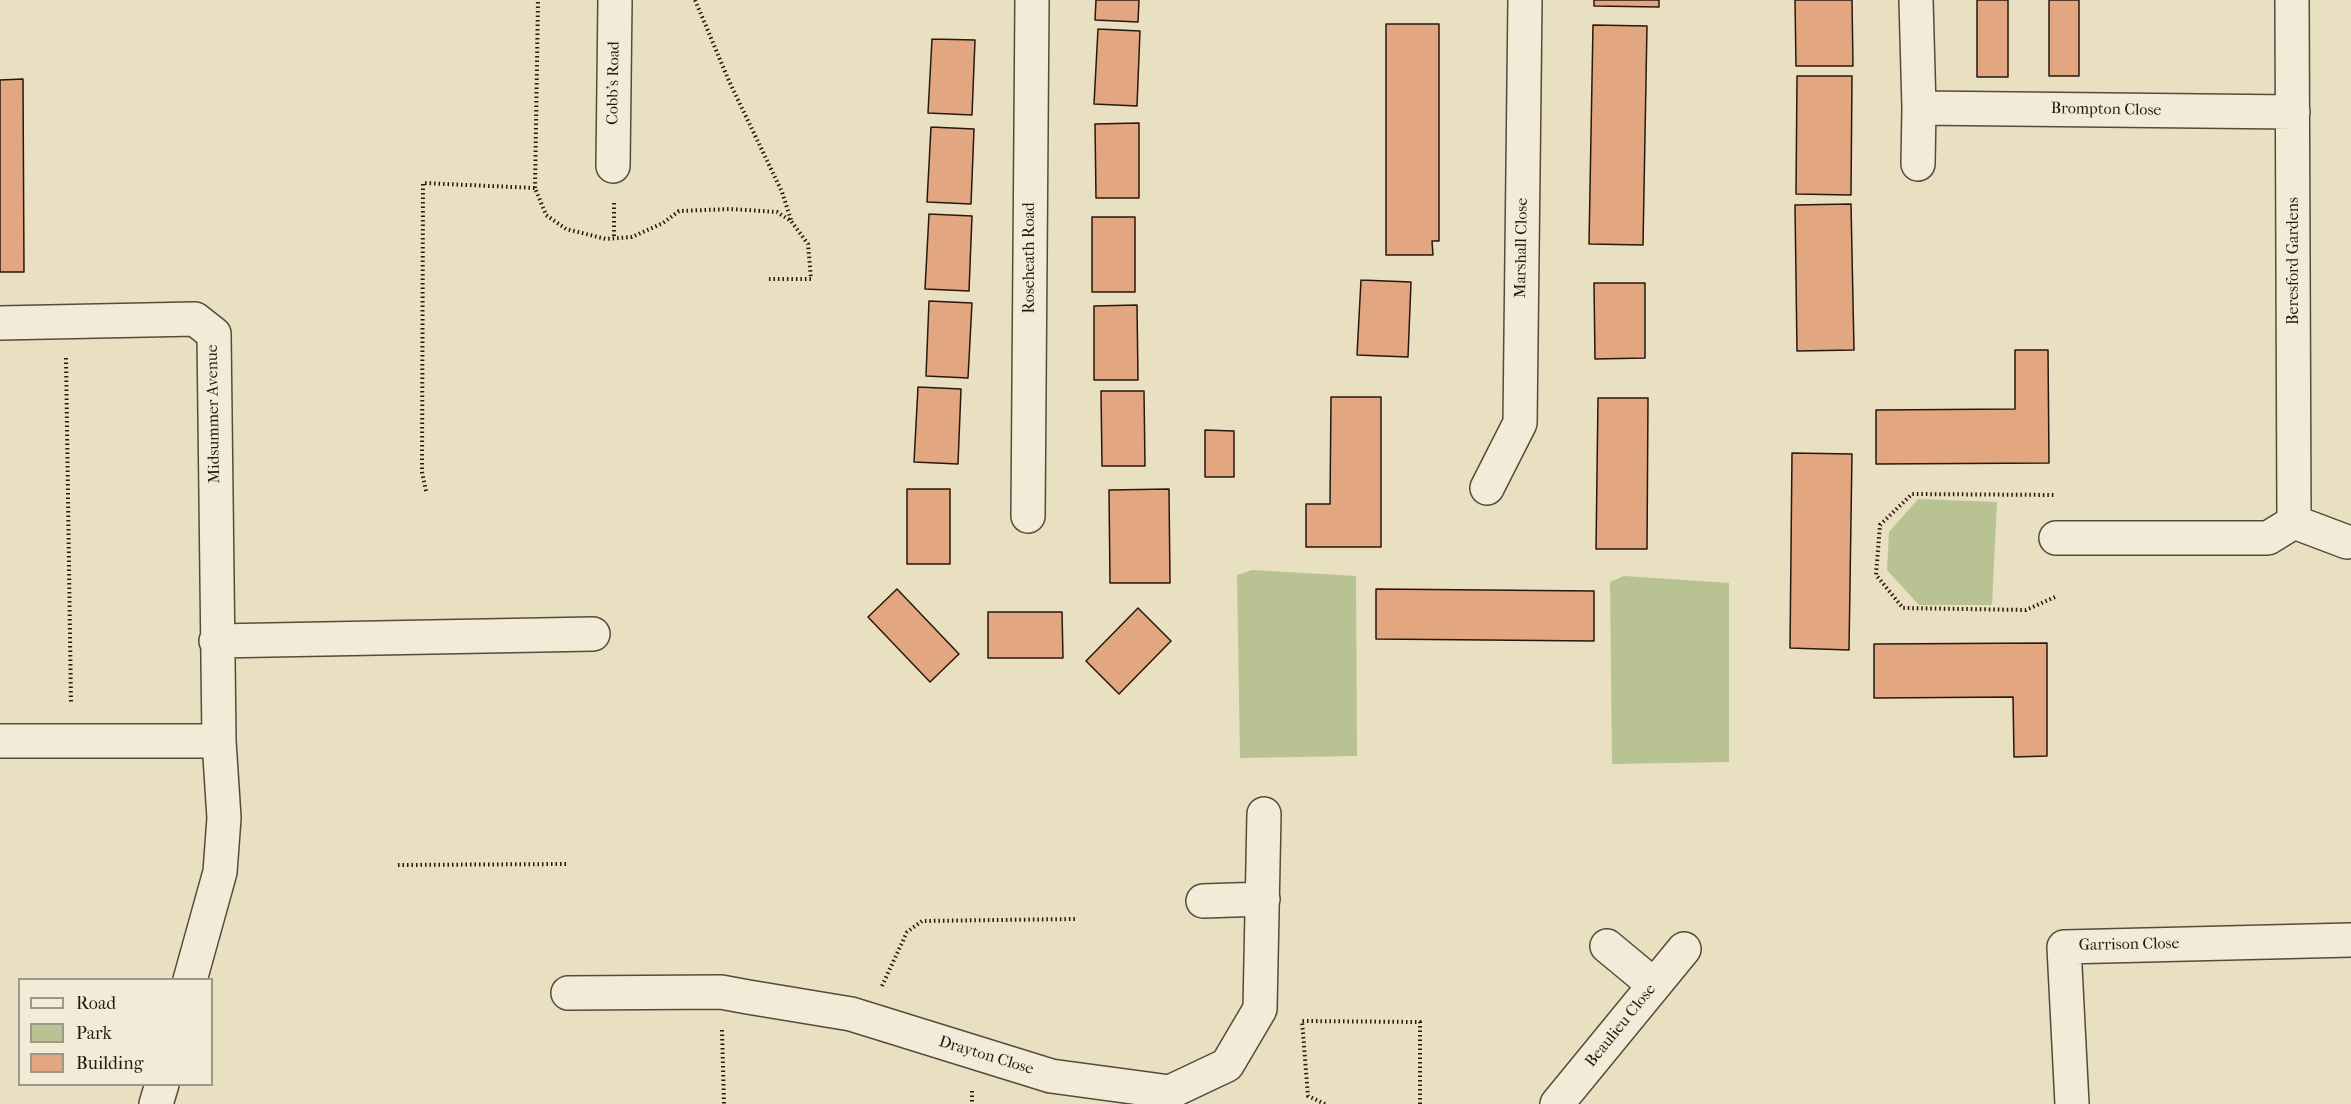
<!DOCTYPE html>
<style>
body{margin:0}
#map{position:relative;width:2351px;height:1104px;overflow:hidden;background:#e9e0c1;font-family:"IM FELL French Canon",serif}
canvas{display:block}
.legend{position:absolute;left:18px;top:978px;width:195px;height:108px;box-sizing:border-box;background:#f1ebd7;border:2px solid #a19787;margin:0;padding:8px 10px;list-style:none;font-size:18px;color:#28180e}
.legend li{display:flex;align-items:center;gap:12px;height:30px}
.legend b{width:30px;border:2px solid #a19787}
</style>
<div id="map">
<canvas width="2351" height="1104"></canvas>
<ul class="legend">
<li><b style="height:8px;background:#f1ebd7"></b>Road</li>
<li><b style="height:16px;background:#b8c292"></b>Park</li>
<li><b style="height:16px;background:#e2a680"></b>Building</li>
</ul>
</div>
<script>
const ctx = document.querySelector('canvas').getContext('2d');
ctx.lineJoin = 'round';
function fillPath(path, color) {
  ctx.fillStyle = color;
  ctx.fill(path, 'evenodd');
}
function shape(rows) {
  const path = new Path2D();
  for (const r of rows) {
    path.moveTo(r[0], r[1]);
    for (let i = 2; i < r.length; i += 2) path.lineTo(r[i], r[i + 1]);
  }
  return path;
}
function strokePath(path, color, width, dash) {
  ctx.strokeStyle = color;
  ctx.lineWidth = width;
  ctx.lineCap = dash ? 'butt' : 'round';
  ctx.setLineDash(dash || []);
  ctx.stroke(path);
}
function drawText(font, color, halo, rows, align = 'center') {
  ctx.font = font + ' "IM FELL French Canon",serif';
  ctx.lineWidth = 4.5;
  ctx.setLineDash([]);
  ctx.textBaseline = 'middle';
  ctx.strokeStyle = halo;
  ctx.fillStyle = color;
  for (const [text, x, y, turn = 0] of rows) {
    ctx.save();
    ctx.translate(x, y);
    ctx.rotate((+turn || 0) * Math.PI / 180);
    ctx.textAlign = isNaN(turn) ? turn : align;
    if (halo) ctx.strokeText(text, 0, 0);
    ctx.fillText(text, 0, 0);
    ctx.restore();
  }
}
fillPath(shape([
 [1918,499,1997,502,1992,605,1919,605,1887,570,1889,532],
 [1252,570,1356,576,1357,756,1240,758,1237,575],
 [1624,576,1729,583,1729,762,1612,764,1610,582]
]), '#b8c292');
const building = shape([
 [1096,0,1139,0,1138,22,1095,20,1096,0],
 [1594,0,1659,0,1659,7,1594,6,1594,0],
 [1795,0,1852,0,1853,66,1796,66,1795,0],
 [1977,0,2008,0,2008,77,1977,77,1977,0],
 [2049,0,2079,0,2079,76,2049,76,2049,0],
 [1386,24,1439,24,1439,241,1432,241,1433,255,1386,255,1386,24],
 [1593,25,1647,26,1643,245,1589,244,1593,25],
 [1098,29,1140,31,1137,106,1094,104,1098,29],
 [932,39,975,40,972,115,928,113,932,39],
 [1797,76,1852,76,1851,195,1796,194,1797,76],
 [23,79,24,272,0,272,0,80,23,79],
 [1139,123,1139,198,1096,198,1095,124,1139,123],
 [931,127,974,129,971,204,927,202,931,127],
 [1851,204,1854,350,1797,351,1795,205,1851,204],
 [929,214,972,216,969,291,925,289,929,214],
 [1092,217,1135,217,1135,292,1092,292,1092,217],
 [1361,280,1411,282,1408,357,1357,355,1361,280],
 [1594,283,1645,283,1645,358,1595,359,1594,283],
 [929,301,972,303,968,378,926,376,929,301],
 [1137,305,1138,380,1094,380,1094,306,1137,305],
 [2015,350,2048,350,2049,463,1876,464,1876,410,2015,409,2015,350],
 [918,387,961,389,958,464,914,462,918,387],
 [1101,391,1144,391,1145,466,1102,466,1101,391],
 [1331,397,1381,397,1381,547,1306,547,1306,504,1330,504,1331,397],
 [1598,398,1648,398,1647,549,1596,549,1598,398],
 [1205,430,1234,431,1234,477,1205,477,1205,430],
 [1792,453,1852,454,1849,650,1790,648,1792,453],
 [907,489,950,489,950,564,907,564,907,489],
 [1169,489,1170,583,1110,583,1109,490,1169,489],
 [897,589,959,654,930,682,868,617,897,589],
 [1376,589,1594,591,1594,641,1376,639,1376,589],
 [1138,608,1171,641,1119,694,1086,661,1138,608],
 [988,612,1062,612,1063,658,988,658,988,612],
 [2047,643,2047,756,2014,757,2013,697,1874,698,1874,644,2047,643]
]);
fillPath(building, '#e2a680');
strokePath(building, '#28180e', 1.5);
const minor = shape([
 [1916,0,1919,108,2293,112],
 [1918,164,1919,108],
 [613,166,615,0],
 [0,323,195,319,214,334,219,741,0,741],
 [1487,488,1520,423,1525,0],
 [1028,516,1032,0],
 [2294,522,2347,542],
 [2056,538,2268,538,2294,522,2292,0],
 [216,641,593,634],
 [1203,901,1263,899],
 [1607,946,1654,985],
 [190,980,220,872,224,818,219,741],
 [568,993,721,992,748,997,851,1014,1051,1076,1170,1092,1227,1065,1260,1009,1264,814],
 [156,1104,162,1084],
 [1557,1104,1684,949],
 [2072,1104,2064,947,2351,940]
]);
strokePath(minor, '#584a3b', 36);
strokePath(shape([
 [695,0,729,81,782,192,791,220],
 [535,188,538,0],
 [614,203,614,238],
 [66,358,71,704],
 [426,491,422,472,423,183,535,188,546,215,566,229,606,239,632,237,663,223,679,211,731,209,777,212,791,221,808,244,811,279,768,279],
 [2055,597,2026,610,1903,608,1876,575,1880,525,1912,494,2056,495],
 [398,865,566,864],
 [882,986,907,932,922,921,1075,919],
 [722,1030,724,1104],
 [972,1091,972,1104],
 [1325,1104,1308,1096,1302,1021,1420,1022,1420,1104]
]), '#28180e', 4, [1.5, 3]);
strokePath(minor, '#f1ebd7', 33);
drawText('16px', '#28180e', '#f1ebd7', [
 ["Cobb's Road",614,83,-89],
 ["Brompton Close",2106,110,1],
 ["Marshall Close",1522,248,-89],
 ["Roseheath Road",1030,258,-90],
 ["Beresford Gardens",2294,261,-90],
 ["Midsummer Avenue",214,414,-91],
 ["Garrison Close",2129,945,-1],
 ["Beaulieu Close",1621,1026,-51],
 ["Drayton Close",986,1056,17]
]);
</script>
